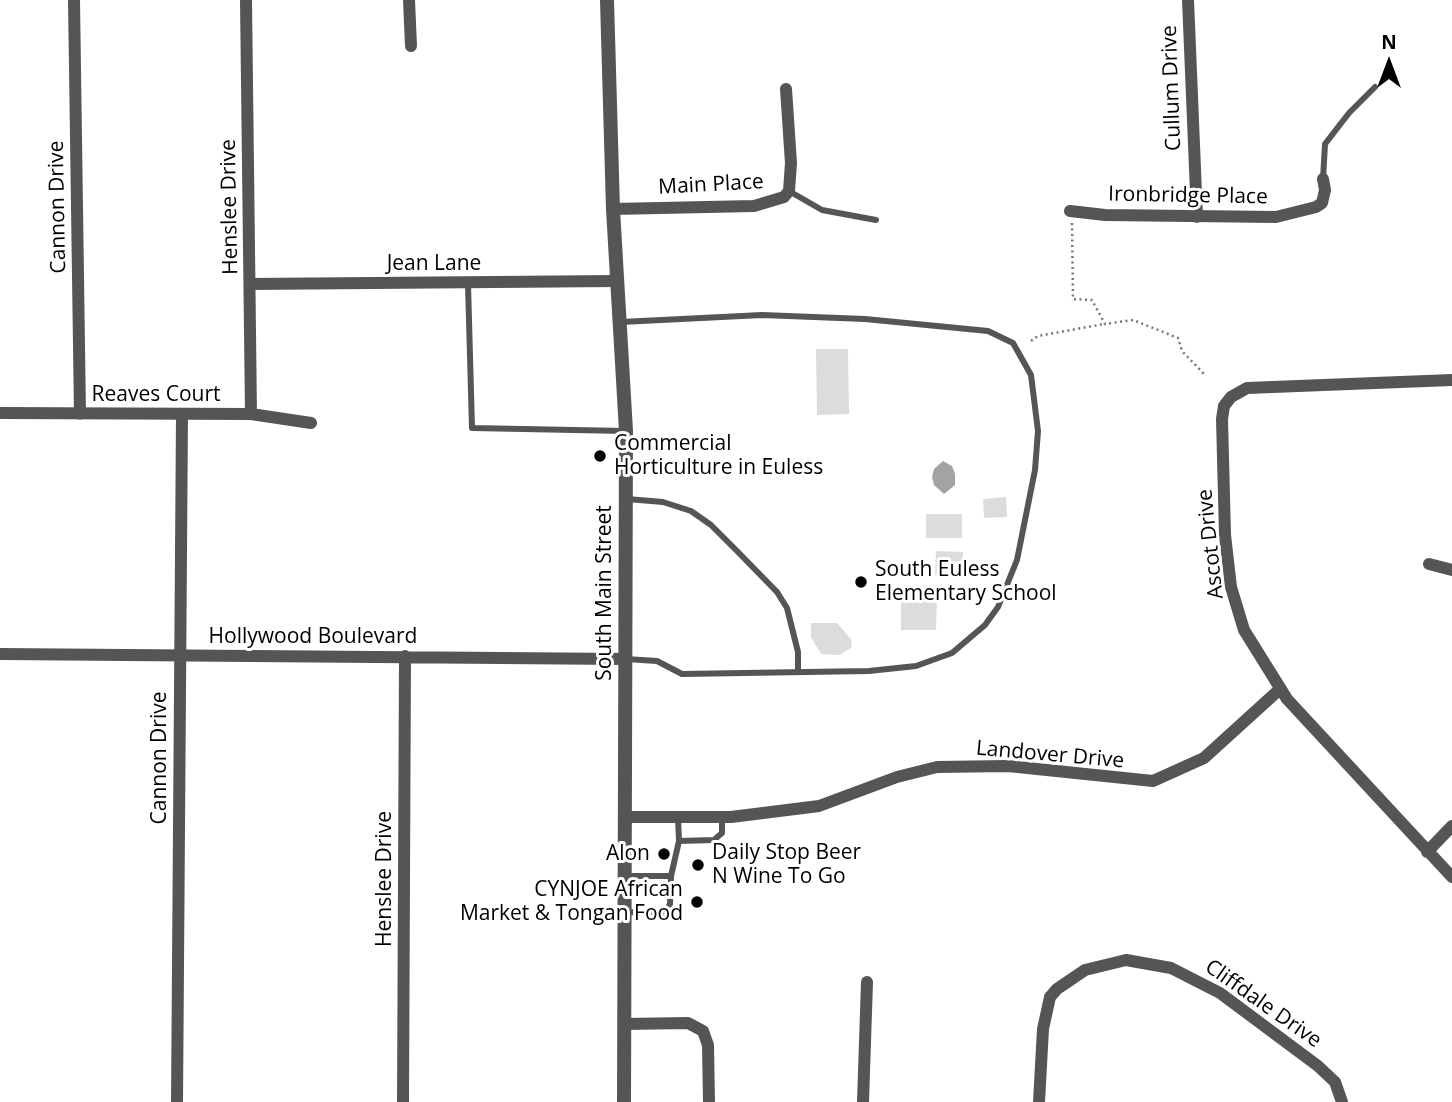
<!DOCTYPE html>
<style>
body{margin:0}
#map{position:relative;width:1452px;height:1102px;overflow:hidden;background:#fff;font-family:"Open Sans",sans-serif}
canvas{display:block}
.north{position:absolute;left:1354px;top:28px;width:70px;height:70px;-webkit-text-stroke:5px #fff;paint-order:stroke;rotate:0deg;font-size:19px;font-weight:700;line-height:28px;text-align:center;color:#000}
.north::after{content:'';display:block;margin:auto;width:24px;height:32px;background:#000;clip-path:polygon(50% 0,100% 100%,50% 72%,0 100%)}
</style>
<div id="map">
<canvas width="1452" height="1102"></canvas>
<div class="north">N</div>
</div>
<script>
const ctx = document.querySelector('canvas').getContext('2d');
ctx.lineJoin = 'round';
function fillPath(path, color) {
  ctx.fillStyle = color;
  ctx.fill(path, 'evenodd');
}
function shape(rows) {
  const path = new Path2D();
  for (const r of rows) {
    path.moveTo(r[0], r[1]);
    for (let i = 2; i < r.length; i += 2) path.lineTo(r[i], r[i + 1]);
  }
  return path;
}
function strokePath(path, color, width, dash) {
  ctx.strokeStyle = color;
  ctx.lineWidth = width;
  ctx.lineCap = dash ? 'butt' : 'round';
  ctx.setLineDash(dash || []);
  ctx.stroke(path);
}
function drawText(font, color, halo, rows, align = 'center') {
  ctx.font = font + ' "Open Sans",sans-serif';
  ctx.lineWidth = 6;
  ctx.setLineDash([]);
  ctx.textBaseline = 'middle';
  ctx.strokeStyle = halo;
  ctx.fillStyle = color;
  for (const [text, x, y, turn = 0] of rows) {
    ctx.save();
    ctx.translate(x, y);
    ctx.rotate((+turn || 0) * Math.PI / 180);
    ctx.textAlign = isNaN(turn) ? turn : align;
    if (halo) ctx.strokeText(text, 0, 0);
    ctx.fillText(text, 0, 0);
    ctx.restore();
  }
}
fillPath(shape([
 [816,349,848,349,849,414,817,415],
 [1006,497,1007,517,984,518,983,499],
 [926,514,962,514,962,538,926,538],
 [936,551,963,552,961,577,935,575],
 [901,594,937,594,936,630,901,630],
 [811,623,837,623,851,639,852,647,840,655,821,654,811,637]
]), '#dcdcdc');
fillPath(shape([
 [943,461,952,466,955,474,955,485,944,494,934,485,932,477,934,469]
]), '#a3a3a3');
strokePath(shape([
 [1072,223,1073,299,1092,300,1105,324,1133,320,1178,338,1182,351,1204,374],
 [1031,341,1038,336,1104,324]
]), '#777', 2.5, [2, 3.5]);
strokePath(shape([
 [1323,179,1325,144,1349,113,1375,87],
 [789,191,822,210,876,220],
 [468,284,472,428,625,431],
 [621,322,762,315,865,319,988,331,1013,343,1031,375,1038,431,1035,470,1017,560,998,607,985,625,952,653,916,666,869,671,682,674,657,661,626,659],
 [627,499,663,502,691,511,711,525,737,551,777,592,787,608,798,652,798,672],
 [679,841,714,840,722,833,722,818],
 [624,876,671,876],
 [626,912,665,913,670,904,671,876,679,841,678,818]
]), '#555', 6);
strokePath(shape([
 [74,0,80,414],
 [246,0,251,414],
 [409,0,411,46],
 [1188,0,1197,217],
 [613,209,754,206,784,197,789,191,791,163,786,89],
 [1070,211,1105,215,1276,217,1316,207,1322,203,1325,190,1323,179],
 [250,284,617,281],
 [1452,380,1247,388,1231,397,1224,406,1222,419,1225,535,1231,587,1244,630,1287,699,1452,877],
 [0,413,251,414,311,423],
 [1429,564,1452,570],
 [0,654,626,659],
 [624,817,731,817,819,806,897,777,937,767,1008,766,1153,781,1204,758,1280,689],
 [1427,852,1452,826],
 [624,1024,688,1023,703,1031,708,1045,709,1102],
 [177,1102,182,415],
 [403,1102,405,656],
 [863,1102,867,982],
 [1039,1102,1043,1029,1050,997,1057,989,1085,970,1126,960,1171,968,1220,993,1318,1066,1335,1082,1342,1102]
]), '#555', 12);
strokePath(shape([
 [607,0,613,209,626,431,624,1102]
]), '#555', 14);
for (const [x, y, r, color] of [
 [600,456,7,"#000"],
 [861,582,7,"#000"],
 [664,854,7,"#000"],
 [698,865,7,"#000"],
 [697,902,7,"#000"]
]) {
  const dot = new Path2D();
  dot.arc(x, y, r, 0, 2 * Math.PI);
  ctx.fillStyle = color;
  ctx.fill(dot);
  strokePath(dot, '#fff', 2.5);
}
drawText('21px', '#000', '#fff', [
 ["Cullum Drive",1172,88,-92],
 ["Main Place",711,185,-3],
 ["Ironbridge Place",1188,196,1],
 ["Cannon Drive",58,207,-91],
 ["Henslee Drive",230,207,-91],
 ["Jean Lane",434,264],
 ["Reaves Court",156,395],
 ["Ascot Drive",1211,544,-96],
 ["South Main Street",605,593,-90],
 ["Hollywood Boulevard",313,637],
 ["Landover Drive",1050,755,5],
 ["Cannon Drive",160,758,-90],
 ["Henslee Drive",385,879,-90],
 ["Cliffdale Drive",1263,1004,35]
]);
drawText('21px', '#000', '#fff', [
 ["Commercial",614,444],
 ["Horticulture in Euless",614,468],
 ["South Euless",875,570],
 ["Elementary School",875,594],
 ["Daily Stop Beer",712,853],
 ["N Wine To Go",712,877],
 ["Alon",650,854,"right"],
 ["CYNJOE African",683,890,"right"],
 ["Market & Tongan Food",683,914,"right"]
], 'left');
</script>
